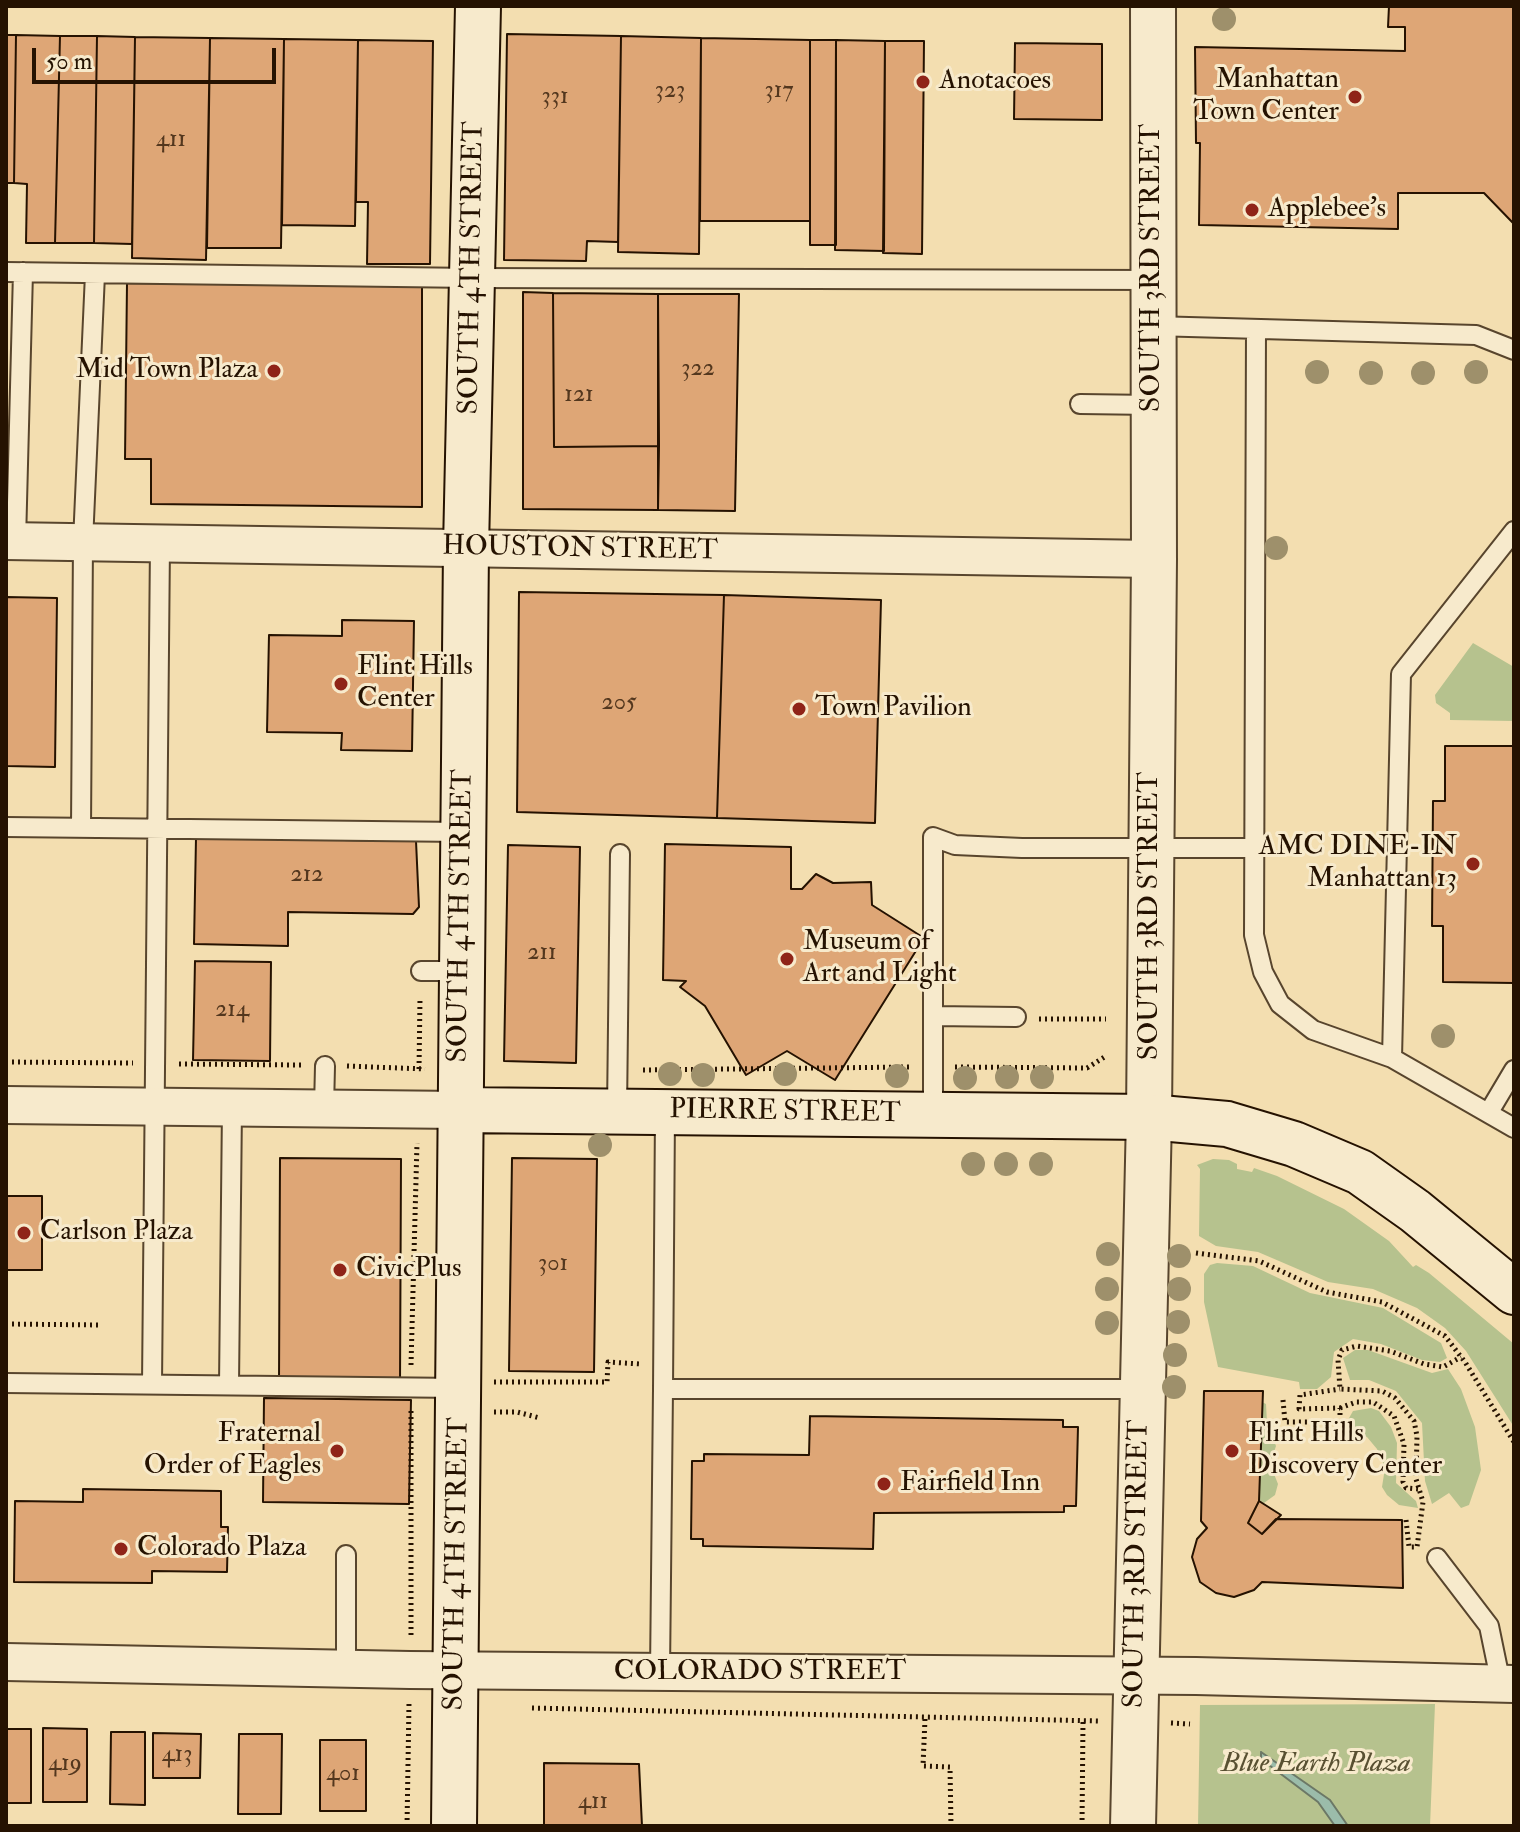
<!DOCTYPE html>
<style>
body{margin:0}
#map{position:relative;width:1520px;height:1832px;overflow:hidden;background:#f3deb0;font-family:"IM FELL Double Pica",serif}
canvas{display:block}
.frame{position:absolute;inset:0;border:8px solid #251201;pointer-events:none}
.scale{position:absolute;left:32px;top:48px;width:244px;height:36px;box-sizing:border-box;border:4px solid #251201;border-top:0;padding-left:10px;font-size:24px;line-height:28px;white-space:nowrap;color:#251201;-webkit-text-stroke:6px #f7eacc;paint-order:stroke}
</style>
<div id="map">
<canvas width="1520" height="1832"></canvas>
<div class="frame"></div>
<div class="scale">50 m</div>
</div>
<script>
const ctx = document.querySelector('canvas').getContext('2d');
ctx.lineJoin = 'round';
function fillPath(path, color) {
  ctx.fillStyle = color;
  ctx.fill(path, 'evenodd');
}
function shape(rows) {
  const path = new Path2D();
  for (const r of rows) {
    path.moveTo(r[0], r[1]);
    for (let i = 2; i < r.length; i += 2) path.lineTo(r[i], r[i + 1]);
  }
  return path;
}
function strokePath(path, color, width, dash) {
  ctx.strokeStyle = color;
  ctx.lineWidth = width;
  ctx.lineCap = dash ? 'butt' : 'round';
  ctx.setLineDash(dash || []);
  ctx.stroke(path);
}
function drawText(font, color, halo, rows, align = 'center') {
  ctx.font = font + ' "IM FELL Double Pica",serif';
  ctx.lineWidth = 6;
  ctx.setLineDash([]);
  ctx.textBaseline = 'middle';
  ctx.strokeStyle = halo;
  ctx.fillStyle = color;
  for (const [text, x, y, turn = 0] of rows) {
    ctx.save();
    ctx.translate(x, y);
    ctx.rotate((+turn || 0) * Math.PI / 180);
    ctx.textAlign = isNaN(turn) ? turn : align;
    if (halo) ctx.strokeText(text, 0, 0);
    ctx.fillText(text, 0, 0);
    ctx.restore();
  }
}
fillPath(shape([
 [1473,643,1514,667,1514,721,1450,720,1450,713,1436,703,1435,695],
 [1213,1159,1229,1160,1237,1164,1237,1169,1252,1172,1254,1168,1277,1176,1344,1209,1389,1241,1413,1267,1416,1265,1429,1273,1514,1344,1514,1427,1466,1351,1445,1328,1417,1308,1373,1289,1328,1282,1258,1252,1216,1246,1199,1236,1200,1169,1197,1165],
 [1217,1263,1253,1266,1310,1293,1383,1308,1441,1343,1447,1358,1440,1362,1422,1360,1381,1344,1353,1339,1334,1352,1331,1377,1317,1389,1300,1389,1299,1382,1218,1367,1204,1302,1204,1274,1210,1265],
 [1355,1350,1368,1350,1432,1373,1448,1369,1461,1389,1475,1427,1481,1470,1469,1505,1461,1508,1449,1493,1432,1504,1425,1481,1422,1423,1396,1391,1369,1380,1350,1380,1343,1358],
 [1262,1402,1266,1404,1267,1423,1276,1446,1270,1464,1278,1484,1275,1495,1264,1503,1259,1501],
 [1371,1408,1379,1411,1391,1427,1397,1443,1396,1483,1416,1501,1418,1508,1399,1505,1387,1495,1382,1487,1385,1468,1377,1449,1367,1437,1344,1427,1353,1411],
 [1435,1704,1430,1826,1198,1826,1200,1705]
]), '#b6c28e');
const water = shape([
 [1261,1752,1330,1800,1348,1826,1335,1826,1318,1802,1261,1759,1261,1752]
]);
fillPath(water, '#9bbcaa');
strokePath(water, '#6c7866', 2);
const building = shape([
 [1389,6,1514,6,1514,224,1484,193,1398,193,1398,229,1199,225,1200,143,1196,143,1195,47,1405,51,1405,27,1388,27,1389,6],
 [507,34,621,36,618,242,587,241,586,261,504,260,507,34],
 [6,35,16,35,14,183,6,183,6,35],
 [16,35,60,36,55,243,26,243,27,184,14,183,16,35],
 [60,36,97,36,94,243,55,243,60,36],
 [97,36,135,37,132,244,94,243,97,36],
 [621,36,701,38,699,254,618,252,621,36],
 [135,37,210,38,206,260,132,258,135,37],
 [210,38,284,39,281,248,207,248,210,38],
 [701,38,810,40,810,221,700,221,701,38],
 [284,39,358,40,355,226,282,225,284,39],
 [358,40,433,41,430,264,367,264,368,202,356,202,358,40],
 [810,40,836,40,836,245,810,245,810,40],
 [836,40,885,41,884,251,835,250,836,40],
 [885,41,924,41,922,254,883,253,885,41],
 [1015,43,1102,44,1102,120,1014,119,1015,43],
 [127,283,422,284,422,507,151,504,151,459,125,459,127,283],
 [523,292,553,293,554,447,659,446,658,510,523,509,523,292],
 [553,293,658,294,659,446,554,447,553,293],
 [658,294,739,294,735,511,658,510,658,294],
 [519,592,724,595,717,818,517,812,519,592],
 [724,595,881,600,875,823,717,818,724,595],
 [6,597,57,598,55,767,6,766,6,597],
 [342,620,414,621,412,751,341,750,342,733,267,732,269,635,342,636,342,620],
 [1445,746,1514,746,1514,983,1443,982,1443,926,1432,926,1433,801,1445,801,1445,746],
 [196,838,416,841,419,907,413,914,288,912,288,946,194,944,196,838],
 [665,844,791,847,791,889,802,889,816,874,833,883,871,882,872,905,924,938,835,1080,787,1051,746,1075,705,1006,680,987,686,981,663,980,665,844],
 [508,845,580,847,576,1063,504,1061,508,845],
 [195,961,271,962,270,1061,193,1060,195,961],
 [280,1158,401,1159,400,1383,279,1382,280,1158],
 [512,1158,597,1159,594,1372,509,1371,512,1158],
 [6,1196,42,1196,42,1270,6,1270,6,1196],
 [1204,1391,1263,1391,1259,1501,1248,1523,1262,1534,1276,1519,1402,1520,1403,1588,1262,1582,1254,1590,1234,1597,1216,1593,1200,1582,1192,1557,1197,1539,1207,1528,1201,1521,1204,1391],
 [264,1398,411,1400,409,1504,263,1502,264,1398],
 [810,1416,1063,1420,1063,1427,1078,1427,1076,1506,1064,1506,1064,1512,874,1513,873,1549,703,1546,703,1539,691,1539,692,1461,704,1461,704,1454,809,1455,810,1416],
 [83,1489,221,1491,221,1527,228,1527,227,1572,152,1571,152,1583,14,1582,15,1501,83,1502,83,1489],
 [1259,1501,1281,1515,1262,1534,1248,1523,1259,1501],
 [43,1728,87,1729,87,1802,43,1802,43,1728],
 [6,1729,31,1729,31,1803,6,1803,6,1729],
 [111,1732,145,1732,145,1805,110,1804,111,1732],
 [153,1733,201,1734,200,1778,153,1778,153,1733],
 [239,1734,282,1734,281,1814,238,1814,239,1734],
 [320,1740,366,1740,366,1811,320,1811,320,1740],
 [544,1763,639,1764,642,1826,544,1826,544,1763]
]);
fillPath(building, '#dea676');
strokePath(building, '#251201', 2);
const service = shape([
 [6,272,474,278,1153,280],
 [1153,326,1476,335,1514,350],
 [1256,329,1254,935,1263,972,1280,1004,1313,1030,1392,1058,1514,1128],
 [1080,404,1153,405],
 [16,541,23,272],
 [6,827,463,832],
 [81,828,83,542,95,274],
 [421,971,461,971],
 [933,1016,1016,1017],
 [1392,1058,1401,674,1514,531],
 [324,1108,325,1066],
 [617,1111,620,854],
 [1489,1112,1514,1070],
 [933,1114,933,837,955,845,1022,848,1253,848],
 [6,1383,460,1388],
 [152,1384,160,544],
 [229,1385,232,1107],
 [663,1389,665,1112],
 [1437,1558,1489,1626,1501,1684],
 [346,1668,346,1555],
 [660,1672,663,1389,1142,1389]
]);
const minor = shape([
 [6,541,1154,559],
 [6,1105,459,1110],
 [6,1662,410,1670,1196,1676,1514,1684]
]);
const tertiary = shape([
 [1133,1826,1149,1117,1154,559,1153,6]
]);
const secondary = shape([
 [459,1110,1149,1117,1227,1124,1294,1144,1360,1172,1415,1211,1514,1292],
 [454,1826,466,548,478,6]
]);
strokePath(service, '#58452d', 22);
strokePath(minor, '#58452d', 40);
strokePath(tertiary, '#58452d', 48);
strokePath(secondary, '#251201', 48);
strokePath(shape([
 [1039,1019,1106,1019],
 [6,1062,133,1063],
 [179,1064,301,1065],
 [347,1066,425,1069],
 [955,1067,1087,1068,1106,1056],
 [419,1069,420,999],
 [643,1070,909,1067],
 [1196,1253,1259,1261,1327,1292,1382,1302,1445,1336,1465,1362,1514,1442],
 [6,1324,102,1325],
 [411,1365,417,1143],
 [494,1382,607,1382,608,1362,641,1364],
 [1283,1400,1285,1422,1340,1422,1340,1408,1299,1409,1300,1395,1340,1389],
 [1340,1408,1356,1402,1373,1402,1394,1416,1404,1444,1403,1482,1406,1488,1418,1489],
 [411,1411,411,1637],
 [494,1412,517,1412,540,1418],
 [1406,1520,1409,1547,1417,1547,1423,1502,1416,1479,1417,1436,1414,1421,1395,1398,1382,1391,1340,1389,1338,1360,1342,1350,1357,1346,1390,1351,1424,1364,1443,1367,1461,1357],
 [532,1708,1098,1721],
 [925,1719,923,1766,950,1767,951,1826],
 [1171,1723,1190,1724],
 [407,1826,409,1703],
 [1082,1826,1083,1721]
]), '#251201', 5, [2, 4]);
strokePath(service, '#f7eacc', 18);
strokePath(minor, '#f7eacc', 36);
strokePath(tertiary, '#f7eacc', 44);
strokePath(secondary, '#f7eacc', 44);
ctx.fillStyle = '#9e906b';
for (const [x, y] of [
 [1224,19],
 [1317,372],
 [1476,372],
 [1371,373],
 [1423,373],
 [1276,548],
 [1443,1036],
 [670,1074],
 [785,1074],
 [703,1075],
 [897,1076],
 [1007,1077],
 [1042,1077],
 [965,1078],
 [600,1145],
 [973,1164],
 [1006,1164],
 [1041,1164],
 [1108,1254],
 [1179,1256],
 [1107,1289],
 [1179,1289],
 [1178,1322],
 [1107,1323],
 [1175,1355],
 [1174,1387]
]) {
  ctx.beginPath();
  ctx.arc(x, y, 12, 0, 2 * Math.PI);
  ctx.fill();
}
for (const [x, y, r, color] of [
 [923,82,8,"#8f2418"],
 [1355,97,8,"#8f2418"],
 [1252,210,8,"#8f2418"],
 [274,371,8,"#8f2418"],
 [341,684,8,"#8f2418"],
 [799,709,8,"#8f2418"],
 [1473,864,8,"#8f2418"],
 [787,959,8,"#8f2418"],
 [24,1233,8,"#8f2418"],
 [340,1270,8,"#8f2418"],
 [337,1451,8,"#8f2418"],
 [1232,1451,8,"#8f2418"],
 [884,1484,8,"#8f2418"],
 [121,1549,8,"#8f2418"]
]) {
  const dot = new Path2D();
  dot.arc(x, y, r, 0, 2 * Math.PI);
  ctx.fillStyle = color;
  ctx.fill(dot);
  strokePath(dot, '#f7eacc', 3);
}
drawText('24px', '#53371e', null, [
 ["323",670,92],
 ["317",779,92],
 ["331",555,98],
 ["411",171,141],
 ["322",698,370],
 ["121",579,396],
 ["205",619,704],
 ["212",307,876],
 ["211",542,954],
 ["214",232,1011],
 ["301",553,1265],
 ["413",177,1756],
 ["419",65,1765],
 ["401",343,1775],
 ["411",593,1803]
]);
drawText('28px', '#251201', '#f7eacc', [
 ["Manhattan",1339,81,"right"],
 ["Town Center",1339,113,"right"],
 ["Anotacoes",939,82],
 ["Applebee's",1268,210],
 ["Mid Town Plaza",258,371,"right"],
 ["Flint Hills",357,668],
 ["Center",357,700],
 ["Town Pavilion",815,709],
 ["AMC DINE-IN",1457,848,"right"],
 ["Manhattan 13",1457,880,"right"],
 ["Museum of",803,943],
 ["Art and Light",803,975],
 ["Carlson Plaza",40,1233],
 ["CivicPlus",356,1270],
 ["Fraternal",321,1435,"right"],
 ["Order of Eagles",321,1467,"right"],
 ["Flint Hills",1248,1435],
 ["Discovery Center",1248,1467],
 ["Fairfield Inn",900,1484],
 ["Colorado Plaza",137,1549]
], 'left');
drawText('28px', '#251201', '#f7eacc', [
 ["SOUTH 4TH STREET",473,268,-89],
 ["SOUTH 3RD STREET",1153,268,-90],
 ["HOUSTON STREET",580,550,1],
 ["SOUTH 4TH STREET",462,916,-89],
 ["SOUTH 3RD STREET",1151,916,-90],
 ["PIERRE STREET",785,1113,1],
 ["SOUTH 4TH STREET",458,1564,-89],
 ["SOUTH 3RD STREET",1138,1564,-89],
 ["COLORADO STREET",760,1673]
]);
drawText('italic 28px', '#585032', '#f7eacc', [
 ["Blue Earth Plaza",1316,1765]
]);
</script>
